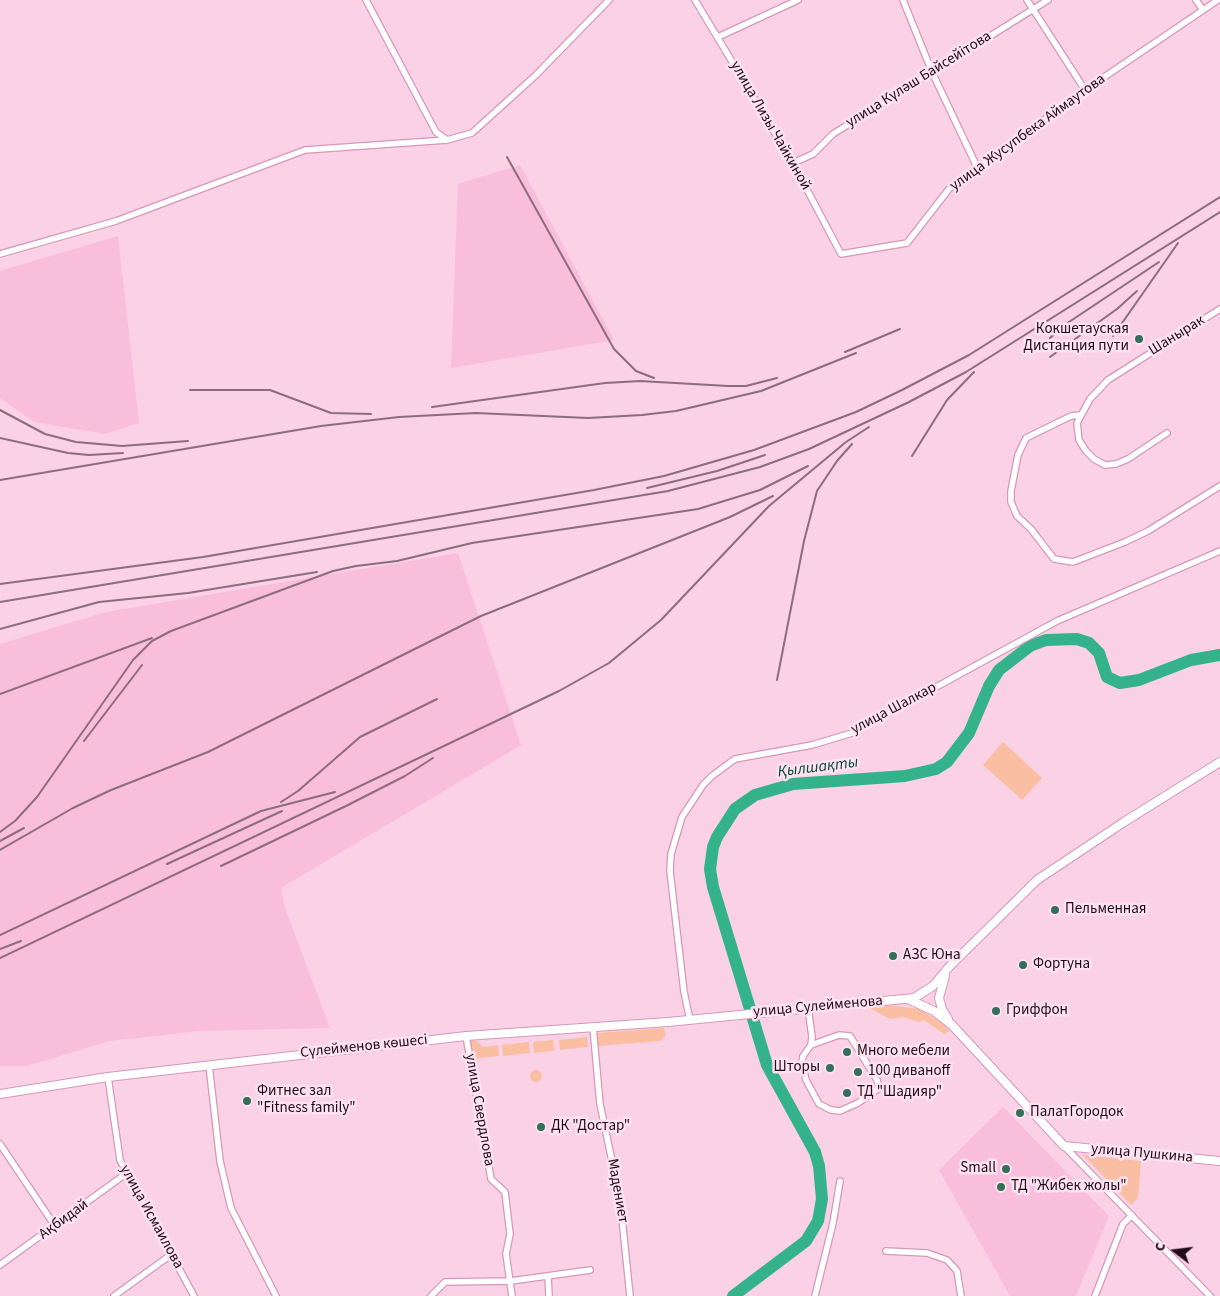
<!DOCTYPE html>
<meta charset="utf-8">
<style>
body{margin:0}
#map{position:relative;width:1220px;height:1296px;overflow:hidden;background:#fad1e5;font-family:"Source Sans 3",sans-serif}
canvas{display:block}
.north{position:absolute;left:1150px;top:1226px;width:50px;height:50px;-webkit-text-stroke:4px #fee2f0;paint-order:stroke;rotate:285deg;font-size:14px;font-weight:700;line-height:20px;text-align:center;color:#220b18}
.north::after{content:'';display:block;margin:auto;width:18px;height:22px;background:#220b18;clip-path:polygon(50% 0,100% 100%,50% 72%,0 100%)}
</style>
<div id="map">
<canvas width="1220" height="1296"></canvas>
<div class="north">С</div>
</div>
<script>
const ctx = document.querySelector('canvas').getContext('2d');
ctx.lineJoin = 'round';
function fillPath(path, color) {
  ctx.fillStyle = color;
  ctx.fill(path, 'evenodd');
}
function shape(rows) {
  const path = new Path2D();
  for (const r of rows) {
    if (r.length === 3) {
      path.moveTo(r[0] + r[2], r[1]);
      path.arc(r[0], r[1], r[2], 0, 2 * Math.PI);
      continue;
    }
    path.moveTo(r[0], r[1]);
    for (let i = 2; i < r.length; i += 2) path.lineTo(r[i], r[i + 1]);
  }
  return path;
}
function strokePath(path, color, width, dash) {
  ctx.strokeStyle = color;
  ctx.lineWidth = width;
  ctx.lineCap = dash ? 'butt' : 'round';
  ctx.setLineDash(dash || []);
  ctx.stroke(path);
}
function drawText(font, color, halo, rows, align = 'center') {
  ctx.font = font + ' "Source Sans 3",sans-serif';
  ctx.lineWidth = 5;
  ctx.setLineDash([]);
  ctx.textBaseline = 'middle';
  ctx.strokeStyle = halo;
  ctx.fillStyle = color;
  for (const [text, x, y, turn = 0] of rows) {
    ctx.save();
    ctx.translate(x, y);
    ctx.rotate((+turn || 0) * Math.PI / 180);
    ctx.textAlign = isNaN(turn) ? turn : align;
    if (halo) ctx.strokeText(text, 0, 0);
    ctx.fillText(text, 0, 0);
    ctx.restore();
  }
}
fillPath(shape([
 [520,165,614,340,451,368,458,184],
 [118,236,139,423,105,434,34,422,0,398,0,271],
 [458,553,521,745,281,888,284,905,330,1028,200,1031,109,1041,27,1066,0,1066,0,644,106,612],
 [1003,1107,1109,1216,1076,1296,1010,1296,939,1170]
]), '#fabedd');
fillPath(shape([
 [1003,742,1042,778,1022,800,983,765],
 [887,1005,919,1009,942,1023,950,1031,944,1034,924,1020,920,1022,902,1017,890,1019,869,1008,869,1006],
 [664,1028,666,1035,661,1041,598,1046,596,1033],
 [587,1037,588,1047,560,1050,559,1040],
 [553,1040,554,1051,534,1053,533,1042],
 [470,1041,477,1041,483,1047,498,1045,499,1056,472,1059],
 [529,1042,530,1053,503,1056,502,1045],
 [536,1076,6],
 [1083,1155,1141,1161,1138,1198,1131,1205]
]), '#fabfa3');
strokePath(shape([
 [733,1296,806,1241,818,1221,822,1199,819,1166,815,1152,767,1065,713,887,710,869,713,847,717,837,735,809,755,795,793,784,905,776,936,769,947,762,969,733,989,686,999,670,1030,646,1046,640,1077,639,1089,643,1099,653,1107,677,1120,683,1139,680,1191,660,1220,655]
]), '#34b38a', 12);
const street = shape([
 [366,0,436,132,447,140],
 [695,0,793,163,841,254,907,243,949,189,1085,90,1218,0],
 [903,0,932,72,977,167],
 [1027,0,1085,90],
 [1196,0,1203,10],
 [718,37,798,0],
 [793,163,813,154,833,134,1048,0],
 [0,254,116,221,305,150,447,140,472,133,536,75,609,0],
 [1080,415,1071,416,1026,438,1018,455,1011,491,1011,502,1017,516,1031,529,1054,559,1073,562,1125,542,1148,531,1220,486],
 [1167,433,1128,459,1116,464,1105,465,1094,459,1086,451,1079,440,1077,423,1090,399,1108,380,1220,309],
 [808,1007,812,1037,811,1045,803,1056,802,1062,806,1080,819,1104,831,1110,840,1111,858,1103,879,1088,877,1080,850,1036,839,1035,811,1045],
 [690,1020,684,992,670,871,671,854,682,817,703,785,712,776,735,759,812,745,852,733,1057,621,1220,551],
 [593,1027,600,1104,620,1199,630,1296],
 [466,1036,491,1179,505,1192,510,1234,506,1254,512,1296],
 [209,1065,220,1161,231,1208,276,1296],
 [108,1077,120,1160,194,1296],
 [0,1144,55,1226],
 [1064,1146,1210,1296],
 [886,1251,927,1253,947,1260,957,1271,961,1296],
 [0,1265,127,1173],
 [548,1276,549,1296],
 [114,1296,172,1254],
 [431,1296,445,1282,511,1281,590,1270],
 [815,1296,833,1223,840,1181],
 [1095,1296,1123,1224,1132,1215]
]);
const secondary = shape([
 [945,976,939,998,942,1009,948,1019],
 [908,999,934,1011,952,1025,1064,1146,1220,1161],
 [0,1094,108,1077,466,1036,668,1022,914,998,933,986,949,967,1037,880,1124,822,1220,762]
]);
strokePath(street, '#d897b9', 8);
strokePath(secondary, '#d897b9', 10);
strokePath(street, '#fff', 5.5);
strokePath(secondary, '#fff', 8);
strokePath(shape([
 [507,157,614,349,636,371,654,378],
 [1113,336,1178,243],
 [1050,338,1066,324,1159,262],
 [845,352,900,329],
 [1050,357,1117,309,1137,291],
 [190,390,270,390,331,413,371,414],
 [432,407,605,383,640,381,728,386,746,386,777,378],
 [0,410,45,434,76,442,122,446,188,441],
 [0,438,68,453,89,455,123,453],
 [912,456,947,400,974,372],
 [0,480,321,426,399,417,476,413,588,418,642,415,676,411,761,391,856,353],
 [647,488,717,471,765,455],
 [0,584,203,557,594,490,664,476,754,450,856,412,902,390,969,355,1220,197],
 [0,602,668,491,760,467,809,449,909,402,966,372,1220,212],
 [0,629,99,602,188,593,317,572],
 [777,680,804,541,817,491,837,461,852,444],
 [0,694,152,638],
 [84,741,142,665],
 [281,802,298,791,360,737,437,699],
 [0,832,15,821,37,797,133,660,152,641,171,631,333,571,356,566,397,561,472,543,698,509,760,490,808,466],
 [0,841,24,828],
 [0,850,73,808,111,790,208,752,481,616,730,517,773,496],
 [167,864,282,811],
 [221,866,346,806,405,776,433,758],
 [0,935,261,811,335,792],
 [0,949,21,941],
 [0,958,559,691,609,663,661,620,769,506,846,442,869,427]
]), '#8c6d7d', 2);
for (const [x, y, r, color] of [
 [1139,339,5,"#346f59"],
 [1055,910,5,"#346f59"],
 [893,956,5,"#346f59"],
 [1023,965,5,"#346f59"],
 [996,1011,5,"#346f59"],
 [847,1052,5,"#346f59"],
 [830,1068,5,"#346f59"],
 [858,1072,5,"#346f59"],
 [847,1093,5,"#346f59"],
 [247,1101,5,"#346f59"],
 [1020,1113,5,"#346f59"],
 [541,1127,5,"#346f59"],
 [1006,1169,5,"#346f59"],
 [1001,1187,5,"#346f59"]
]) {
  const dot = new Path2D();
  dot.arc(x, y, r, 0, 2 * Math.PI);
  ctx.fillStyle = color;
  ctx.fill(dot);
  strokePath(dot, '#fee2f0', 2);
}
drawText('15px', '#220b18', '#fee2f0', [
 ["улица Күләш Байсейітова",919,80,-32],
 ["улица Лизы Чайкиной",770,126,60],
 ["улица Жусупбека Аймаутова",1028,133,-36],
 ["Шанырак",1177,336,-32],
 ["улица Шалкар",894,709,-28],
 ["улица Сулейменова",818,1007,-5],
 ["Сүлейменов көшесі",364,1047,-6],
 ["улица Свердлова",479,1110,80],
 ["улица Пушкина",1142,1154,5],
 ["Мадениет",617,1191,80],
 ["улица Исмаилова",151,1217,61],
 ["Ақбидай",64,1220,-36]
]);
drawText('15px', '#220b18', '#fee2f0', [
 ["Кокшетауская",1129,330,"right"],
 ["Дистанция пути",1129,347,"right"],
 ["Пельменная",1065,910],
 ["АЗС Юна",903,956],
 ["Фортуна",1033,965],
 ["Гриффон",1006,1011],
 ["Много мебели",857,1052],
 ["Шторы",820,1068,"right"],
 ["100 диваноff",868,1072],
 ["Фитнес зал",257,1092],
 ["\"Fitness family\"",257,1109],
 ["ТД \"Шадияр\"",857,1093],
 ["ПалатГородок",1030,1113],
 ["ДК \"Достар\"",551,1127],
 ["Small",996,1169,"right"],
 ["ТД \"Жибек жолы\"",1011,1187]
], 'left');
drawText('italic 16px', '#004934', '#fee2f0', [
 ["Қылшақты",818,768,-7]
]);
</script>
